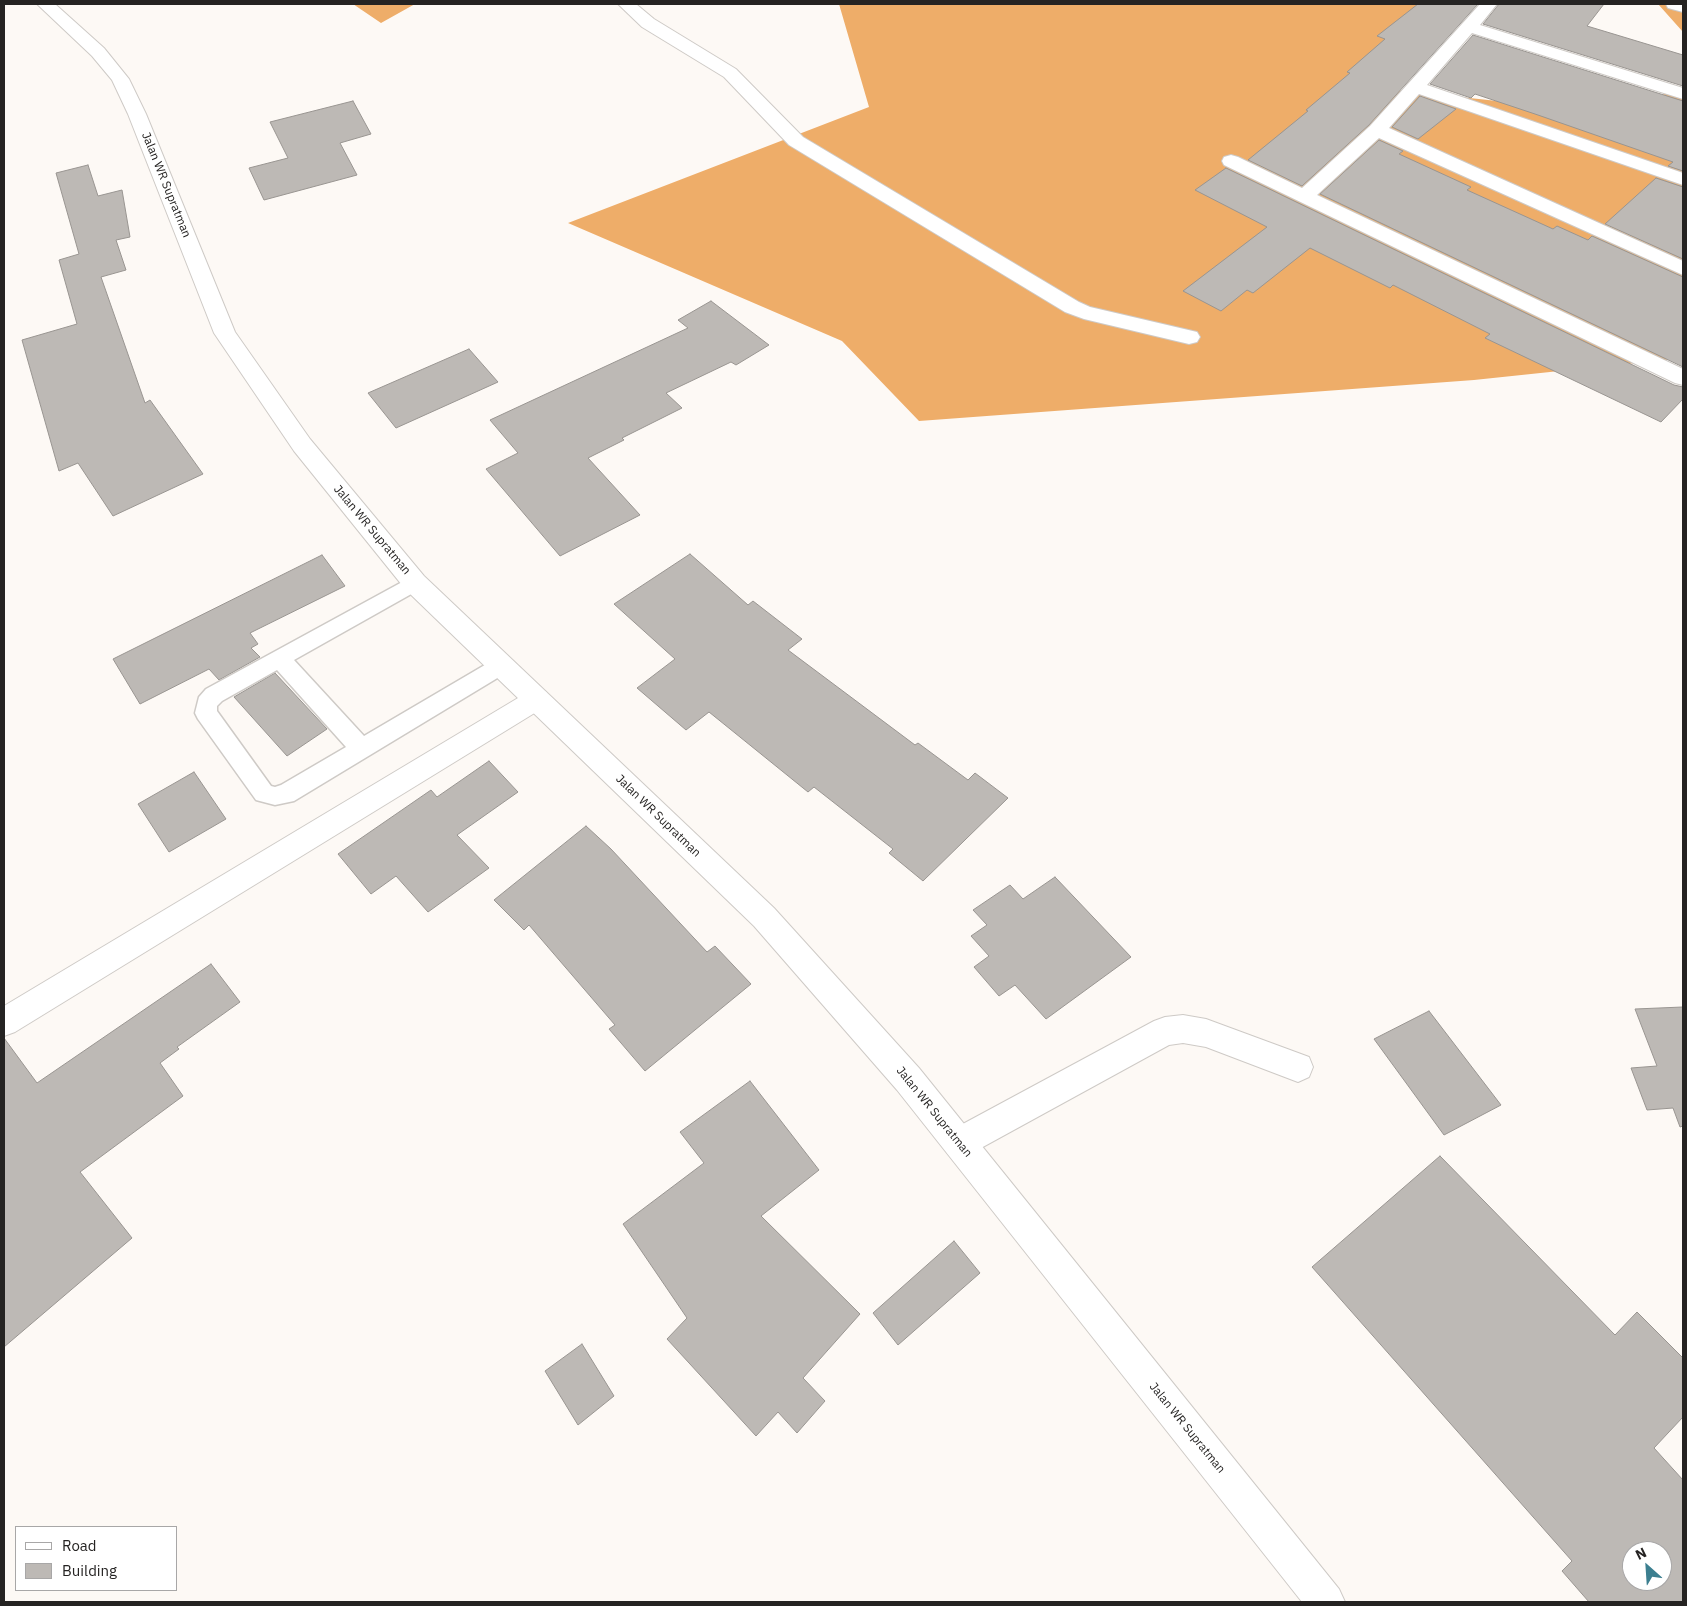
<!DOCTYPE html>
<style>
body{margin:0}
#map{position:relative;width:1687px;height:1606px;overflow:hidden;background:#fdf9f5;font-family:"IBM Plex Sans",sans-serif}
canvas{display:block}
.frame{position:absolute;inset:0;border:5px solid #252322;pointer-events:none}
.legend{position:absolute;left:15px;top:1526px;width:162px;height:65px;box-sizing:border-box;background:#fff;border:1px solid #a8a7a7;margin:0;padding:6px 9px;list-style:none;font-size:15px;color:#252322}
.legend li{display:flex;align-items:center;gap:10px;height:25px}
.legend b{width:25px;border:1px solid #a8a7a7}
.north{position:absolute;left:1622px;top:1541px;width:50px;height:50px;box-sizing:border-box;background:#fff;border:1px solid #a8a7a7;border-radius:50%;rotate:334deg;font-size:14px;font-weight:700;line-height:20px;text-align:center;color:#252322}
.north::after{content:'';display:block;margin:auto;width:18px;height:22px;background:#3c7f90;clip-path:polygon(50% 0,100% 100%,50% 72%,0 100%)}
</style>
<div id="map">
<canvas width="1687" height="1606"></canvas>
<div class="frame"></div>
<ul class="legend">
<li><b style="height:6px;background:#fff"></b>Road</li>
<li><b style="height:14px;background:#bdb9b5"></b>Building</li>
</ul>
<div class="north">N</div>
</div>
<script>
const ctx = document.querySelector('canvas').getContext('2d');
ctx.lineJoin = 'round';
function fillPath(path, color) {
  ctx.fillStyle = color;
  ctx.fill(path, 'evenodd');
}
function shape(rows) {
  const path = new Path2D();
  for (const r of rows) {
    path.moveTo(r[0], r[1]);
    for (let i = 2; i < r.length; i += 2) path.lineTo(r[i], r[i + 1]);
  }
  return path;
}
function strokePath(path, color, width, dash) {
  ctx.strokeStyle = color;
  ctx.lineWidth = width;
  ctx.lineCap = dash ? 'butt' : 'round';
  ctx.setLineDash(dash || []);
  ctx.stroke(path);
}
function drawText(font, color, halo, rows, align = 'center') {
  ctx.font = font + ' "IBM Plex Sans",sans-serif';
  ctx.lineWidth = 4.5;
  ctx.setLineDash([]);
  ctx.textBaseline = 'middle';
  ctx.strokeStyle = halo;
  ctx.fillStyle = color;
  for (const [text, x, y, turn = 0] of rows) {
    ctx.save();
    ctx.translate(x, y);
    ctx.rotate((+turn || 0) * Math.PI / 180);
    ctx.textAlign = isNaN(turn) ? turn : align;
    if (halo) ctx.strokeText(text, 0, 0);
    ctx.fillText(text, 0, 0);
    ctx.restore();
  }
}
fillPath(shape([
 [353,4,415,4,381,23],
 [839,4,1420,4,1368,87,1608,113,1683,88,1683,358,1474,380,919,421,842,341,568,223,869,107],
 [1658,4,1683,4,1683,32]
]), '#eead69');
const building = shape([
 [1418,4,1478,4,1369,125,1302,186,1248,160,1308,111,1306,110,1350,73,1347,72,1385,39,1377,36,1418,4],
 [1499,4,1604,4,1587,26,1683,55,1683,86,1483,24,1499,4],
 [1473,35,1683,101,1683,171,1668,166,1673,162,1535,114,1475,94,1471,98,1430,84,1473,35],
 [1420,96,1456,109,1418,139,1392,127,1420,96],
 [353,101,371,134,340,143,357,175,264,200,249,168,288,158,270,122,353,101],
 [1379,140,1403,151,1399,154,1471,187,1467,190,1553,229,1557,226,1588,240,1592,236,1683,277,1683,367,1320,194,1379,140],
 [88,165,98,196,122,190,130,237,116,240,126,270,101,277,145,403,150,400,203,474,113,516,78,463,59,471,22,340,77,324,59,260,79,254,56,173,88,165],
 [1226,168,1674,385,1683,387,1683,399,1661,422,1485,338,1490,334,1393,285,1390,288,1310,248,1253,293,1247,290,1221,311,1183,291,1267,227,1195,190,1226,168],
 [1656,178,1683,187,1683,259,1605,224,1656,178],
 [711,301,769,345,736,365,731,362,666,393,682,408,622,438,624,440,588,458,640,515,560,556,486,469,518,453,490,420,688,328,678,320,711,301],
 [469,349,498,382,396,428,368,393,469,349],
 [690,554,748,605,753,601,802,639,788,650,915,745,918,743,968,780,975,773,1008,798,923,881,889,853,893,849,814,787,808,792,709,712,686,730,637,688,675,659,614,604,690,554],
 [322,555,345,586,250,633,258,644,251,648,260,657,219,680,209,669,140,704,113,659,322,555],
 [275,673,327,729,287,756,234,697,275,673],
 [489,761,518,792,457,835,489,868,428,912,396,876,371,894,338,854,431,790,437,797,489,761],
 [194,772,226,819,169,852,138,804,194,772],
 [586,826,611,849,707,952,715,946,751,984,645,1071,609,1029,615,1025,529,925,524,930,494,900,586,826],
 [1055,877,1131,957,1046,1019,1015,985,999,996,974,967,989,956,971,936,987,925,973,910,1010,885,1023,899,1055,877],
 [211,964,240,1002,177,1047,179,1049,160,1063,183,1096,80,1172,132,1238,4,1347,4,1038,37,1083,211,964],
 [1683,1007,1683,1126,1680,1127,1673,1108,1647,1110,1631,1068,1657,1066,1635,1009,1683,1007],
 [1429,1011,1501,1105,1444,1135,1374,1039,1429,1011],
 [750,1081,819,1170,761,1216,860,1314,803,1378,825,1401,797,1433,778,1412,756,1436,667,1339,687,1318,623,1224,704,1163,680,1132,750,1081],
 [1440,1156,1615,1335,1637,1312,1683,1358,1683,1417,1654,1448,1683,1480,1683,1602,1589,1602,1562,1571,1572,1561,1312,1267,1440,1156],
 [1632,1551,1662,1551,1662,1581,1632,1581,1632,1551],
 [954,1241,980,1273,898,1345,873,1313,954,1241],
 [582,1344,614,1396,578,1425,545,1371,582,1344]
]);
fillPath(building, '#bdb9b5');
strokePath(building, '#999591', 1);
const lane = shape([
 [415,575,422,578,425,583,422,588,294,660,364,736,495,659,502,657,509,659,513,665,509,671,294,801,275,805,256,800,198,719,195,713,199,697,206,689,415,575],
 [277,670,346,747,281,785,275,787,271,786,217,711,217,706,222,701,277,670]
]);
const street = shape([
 [618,4,636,4,654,19,736,69,803,137,1079,302,1090,307,1197,332,1200,337,1197,342,1189,344,1084,319,1065,312,789,145,724,77,642,27,618,4],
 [1480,4,1497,4,1480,25,1683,88,1683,99,1472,33,1427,85,1683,173,1683,185,1419,94,1389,128,1683,261,1683,275,1379,138,1317,195,1683,369,1683,385,1675,383,1224,165,1222,161,1224,157,1231,155,1238,157,1302,188,1370,126,1480,4],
 [1666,4,1683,4,1683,12,1668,8,1666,4],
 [537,688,546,692,550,699,546,706,15,1032,4,1036,4,1006,528,692,537,688],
 [1183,1015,1206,1019,1309,1057,1313,1067,1309,1077,1298,1082,1206,1047,1183,1043,1169,1045,970,1154,959,1159,948,1154,943,1143,948,1132,1154,1021,1165,1017,1183,1015]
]);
const highway = shape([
 [37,4,55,4,104,48,129,79,146,114,235,332,310,439,424,576,774,908,919,1068,1339,1589,1345,1602,1302,1602,897,1090,754,926,406,590,294,451,214,333,128,114,112,80,92,56,37,4]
]);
strokePath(lane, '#cecac6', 3);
strokePath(street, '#cecac6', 2);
strokePath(highway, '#cecac6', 2);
fillPath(lane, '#fff');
fillPath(street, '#fff');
fillPath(highway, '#fff');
drawText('12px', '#252322', '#fff', [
 ["Jalan WR Supratman",166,185,68],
 ["Jalan WR Supratman",372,530,50],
 ["Jalan WR Supratman",658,816,44],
 ["Jalan WR Supratman",934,1112,51],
 ["Jalan WR Supratman",1187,1428,51]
]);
</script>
